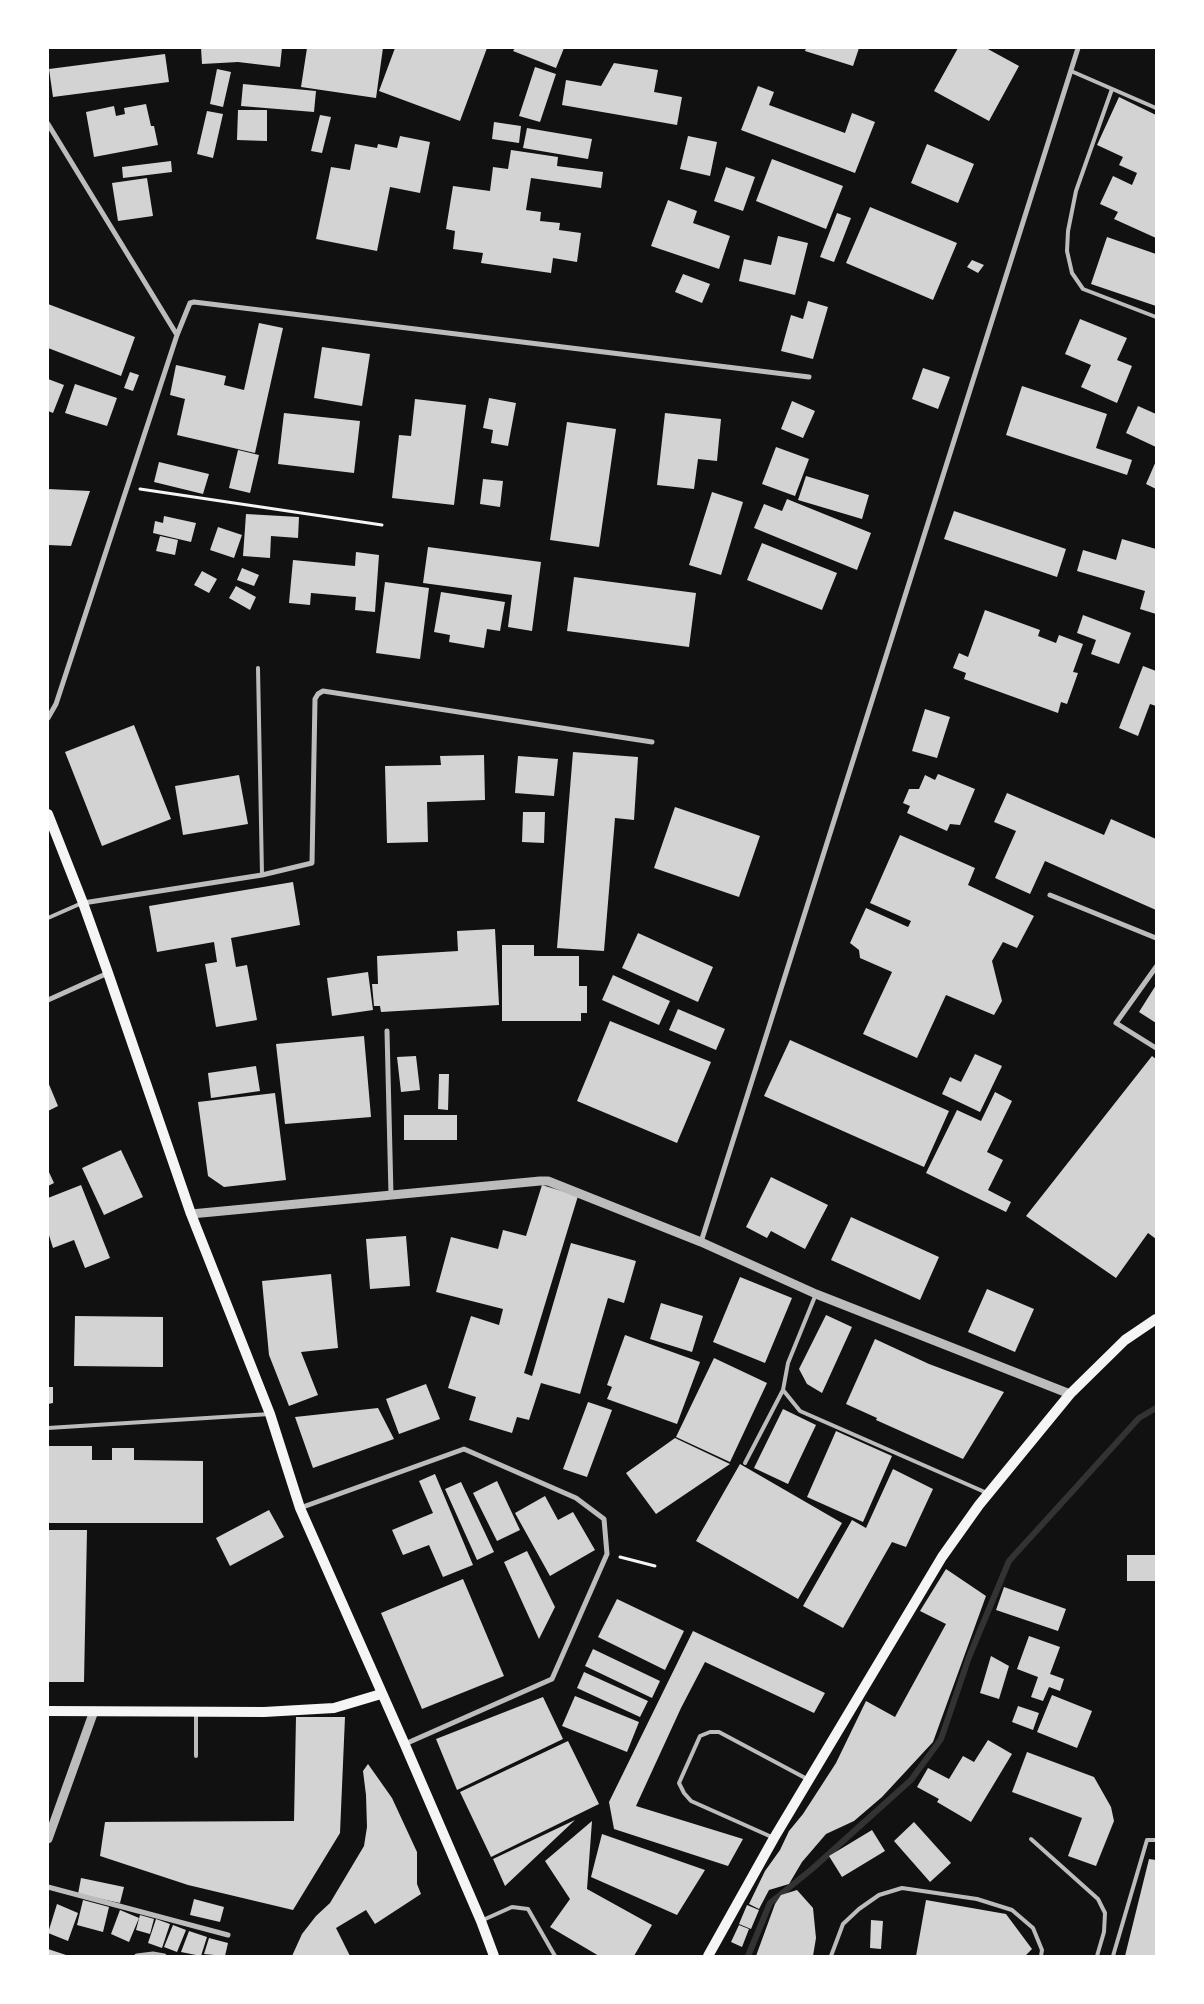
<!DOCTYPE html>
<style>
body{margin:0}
#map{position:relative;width:1204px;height:2004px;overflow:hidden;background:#111;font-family:"Fira Sans",sans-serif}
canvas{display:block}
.frame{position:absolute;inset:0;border:49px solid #fff;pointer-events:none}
</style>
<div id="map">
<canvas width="1204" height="2004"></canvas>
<div class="frame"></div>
</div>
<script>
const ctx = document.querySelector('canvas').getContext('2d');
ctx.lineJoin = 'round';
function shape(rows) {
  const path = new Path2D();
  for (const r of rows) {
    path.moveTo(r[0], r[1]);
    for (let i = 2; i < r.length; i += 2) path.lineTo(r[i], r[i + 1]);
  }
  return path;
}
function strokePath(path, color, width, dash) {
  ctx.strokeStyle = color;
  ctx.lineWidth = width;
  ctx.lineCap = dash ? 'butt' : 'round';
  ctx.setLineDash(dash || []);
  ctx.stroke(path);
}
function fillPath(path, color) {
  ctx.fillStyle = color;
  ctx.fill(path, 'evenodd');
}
strokePath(shape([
 [748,1956,770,1903,812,1869,911,1780,941,1739,969,1657,1009,1561,1139,1418,1156,1408]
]), '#333', 6);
fillPath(shape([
 [201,48,282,48,280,67,238,62,202,64],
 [307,48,383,48,376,98,301,87],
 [395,48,487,48,460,121,379,91],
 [515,48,564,48,556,68,513,51],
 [806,48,859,48,853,66,805,51],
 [958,48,986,48,1019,66,989,121,934,91],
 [165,54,169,82,53,97,49,69],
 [614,63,658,70,654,92,682,97,677,125,562,105,566,80,601,86],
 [535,67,556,74,540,122,519,116],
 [217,69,231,72,223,107,210,104],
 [243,84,316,91,314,112,241,106],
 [758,86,774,92,769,105,845,133,852,113,875,122,855,173,741,130],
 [1119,97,1156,115,1156,238,1114,219,1118,212,1100,204,1113,176,1132,185,1137,173,1119,165,1123,157,1097,145],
 [146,104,151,126,154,126,158,145,94,157,86,112,114,106,116,116,125,114,124,108],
 [238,110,267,110,267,141,237,140],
 [207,111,223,114,213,158,197,154],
 [320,115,331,117,322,153,311,151],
 [494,122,521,126,519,143,492,139],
 [527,128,592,139,588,159,523,148],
 [400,136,430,142,420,193,390,187,377,251,316,239,331,167,350,170,355,144,377,148,378,144,397,148],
 [688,136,717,142,710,176,680,169],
 [927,144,974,164,958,203,911,183],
 [511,150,558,157,557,166,603,172,601,188,531,178,526,210,541,212,540,221,560,223,559,230,581,233,577,262,553,258,551,273,481,263,483,253,453,249,455,231,446,229,453,186,490,191,493,167,508,169],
 [772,159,843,186,826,229,756,201],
 [171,161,172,172,123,178,122,167],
 [726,167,755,177,743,211,714,201],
 [147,178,153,216,118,221,112,183],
 [668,200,697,211,693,223,730,236,719,269,651,246],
 [870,207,957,243,933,300,846,263],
 [837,213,851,218,834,262,820,257],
 [778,236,808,243,795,295,739,281,744,259,771,265],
 [1107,237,1156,254,1156,306,1091,284],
 [972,260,984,265,978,273,967,267],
 [683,274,710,284,702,303,675,292],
 [808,301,828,307,813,359,781,351,791,315,803,319],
 [48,304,135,337,121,376,48,348],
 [1080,319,1127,338,1117,360,1132,366,1117,403,1081,387,1091,365,1065,354],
 [259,323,283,328,255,453,177,435,185,399,170,395,176,365,226,376,224,385,244,390],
 [322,347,370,354,362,406,314,398],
 [923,368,950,377,938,409,912,399],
 [130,372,139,375,133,391,124,388],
 [48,379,64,385,53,413,48,411],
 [75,384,117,398,107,426,65,413],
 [1022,386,1107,414,1096,448,1132,460,1127,475,1006,435],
 [489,398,516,403,508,446,491,443,493,430,483,428],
 [415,399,466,405,454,505,392,498,399,435,411,436],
 [792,401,815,411,803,438,781,429],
 [1138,406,1156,414,1156,447,1126,433],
 [284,413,360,421,354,473,278,464],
 [665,413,721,419,717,461,698,459,694,489,657,485],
 [567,422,616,429,599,547,550,540],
 [776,447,809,459,795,496,762,484],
 [238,450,259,455,250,493,229,488],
 [1156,461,1156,489,1146,484],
 [159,462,209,474,203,494,154,482],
 [806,476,869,495,862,519,798,500],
 [483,479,503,481,500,507,480,504],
 [48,489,90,491,71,546,48,545],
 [712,492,743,502,721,575,689,565],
 [787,499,871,533,857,570,754,528,764,504,782,511],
 [954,511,1066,549,1057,577,944,539],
 [246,514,299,517,298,538,271,536,270,558,243,556],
 [164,516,196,523,191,542,153,533,155,521,163,523],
 [218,527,242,535,234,558,210,550],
 [160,536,178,540,175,555,156,551],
 [1122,539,1156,549,1156,614,1140,609,1145,591,1077,571,1083,550,1116,560],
 [762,543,837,573,822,610,747,580],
 [428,547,541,562,532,631,508,627,512,595,423,583],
 [356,552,379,555,375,612,355,610,356,597,311,593,310,605,289,603,293,560,355,566],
 [242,568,259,575,254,586,237,580],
 [202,571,217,579,209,593,194,585],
 [574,577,696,593,689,647,567,631],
 [385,582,429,588,420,659,376,653],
 [236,586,256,597,250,610,229,598],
 [441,592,505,602,500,631,487,629,484,648,449,642,450,635,434,632],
 [985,610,1040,630,1038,636,1056,643,1059,635,1083,644,1073,672,1078,673,1067,704,1061,702,1058,713,964,679,966,673,953,668,959,653,968,657],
 [1083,615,1131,633,1119,664,1091,654,1096,640,1077,633],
 [1143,666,1156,671,1156,706,1150,704,1138,736,1119,728],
 [925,709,950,717,937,758,912,751],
 [134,725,171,819,102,846,65,752],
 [573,752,638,757,634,820,615,818,604,951,557,948],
 [484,755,485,800,427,802,428,842,387,843,385,766,441,765,440,756],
 [518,756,558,759,554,796,515,793],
 [938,774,975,789,960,825,950,824,947,831,907,813,910,806,903,803,909,789,919,789,925,775,935,780],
 [239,775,248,824,183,835,175,786],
 [1007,793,1104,835,1111,819,1156,839,1156,910,1045,861,1030,894,995,878,1016,831,994,822],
 [675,807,760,836,739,897,654,868],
 [523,812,545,812,544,843,522,842],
 [900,835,975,868,968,885,1034,916,1017,948,1003,942,992,961,1002,1001,994,1015,946,995,917,1058,863,1034,892,972,860,958,859,950,850,943,866,908,908,927,911,921,870,903],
 [293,882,300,925,231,938,236,967,247,965,257,1020,216,1027,205,964,217,962,214,942,157,952,149,906],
 [495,929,499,1005,381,1012,380,1006,374,1006,372,984,378,984,377,956,458,951,457,931],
 [638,933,713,967,698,1002,622,968],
 [502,945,534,945,534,956,579,956,579,986,587,986,587,1013,581,1013,581,1021,502,1021],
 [368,972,373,1010,332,1016,327,978],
 [613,975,670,1001,659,1025,602,1000],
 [1156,985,1156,1023,1139,1012],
 [678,1009,725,1029,716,1050,669,1030],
 [610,1021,711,1062,677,1143,577,1101],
 [364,1036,371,1117,285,1124,276,1044],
 [790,1040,949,1111,924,1167,764,1096],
 [975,1054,1002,1066,980,1112,942,1094,950,1077,961,1082],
 [416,1056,420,1090,401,1092,397,1057],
 [1152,1056,1156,1059,1156,1239,1148,1233,1116,1278,1026,1216],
 [256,1066,260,1091,211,1098,208,1073],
 [439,1074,449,1074,448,1110,438,1109],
 [48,1082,58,1106,48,1111],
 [995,1092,1012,1101,987,1152,1003,1160,988,1190,1011,1202,1006,1212,926,1173,957,1110,981,1121],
 [275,1093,286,1180,224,1187,208,1176,198,1102],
 [404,1115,457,1115,457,1140,404,1140],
 [121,1150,143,1197,104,1215,82,1168],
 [48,1170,54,1183,48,1186],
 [771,1177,828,1205,805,1249,771,1231,767,1238,746,1227],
 [81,1185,110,1258,85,1268,74,1240,53,1248,48,1232,48,1198],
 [542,1185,578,1196,524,1373,532,1376,571,1243,636,1261,624,1303,608,1298,580,1394,541,1383,529,1420,517,1417,512,1433,469,1420,476,1397,448,1388,471,1316,499,1325,503,1309,436,1292,451,1237,498,1249,503,1230,526,1236],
 [851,1217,939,1257,920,1300,831,1260],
 [406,1236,410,1286,370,1289,366,1239],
 [331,1274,338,1348,301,1352,318,1395,289,1406,269,1355,262,1281],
 [740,1277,792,1298,765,1363,713,1342],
 [987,1289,1034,1309,1015,1352,968,1332],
 [661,1303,703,1316,692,1352,650,1339],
 [826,1315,852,1327,822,1393,807,1384,799,1369],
 [75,1316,163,1317,163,1367,74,1366],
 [625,1335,700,1362,677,1424,607,1399,612,1387,607,1385],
 [875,1339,929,1364,1004,1392,963,1459,876,1420,877,1418,846,1404],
 [714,1358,767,1383,730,1462,676,1437],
 [426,1384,440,1419,399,1434,386,1399],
 [48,1387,53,1387,53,1403,48,1404],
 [588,1402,612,1410,587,1477,563,1469],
 [378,1408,394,1439,313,1468,295,1417],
 [783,1409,816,1425,788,1484,754,1468],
 [836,1431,892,1456,863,1522,807,1497],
 [675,1438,730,1464,656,1514,626,1473],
 [48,1446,92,1446,92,1460,112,1460,112,1448,134,1448,134,1460,203,1461,203,1523,48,1523],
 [740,1464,842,1523,798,1599,696,1541],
 [893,1469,933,1489,906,1547,892,1542,843,1628,803,1606,852,1520,866,1528],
 [435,1474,473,1565,443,1577,429,1545,403,1555,392,1530,433,1513,419,1481],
 [497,1481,520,1530,497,1541,473,1493],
 [461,1482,494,1552,477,1560,445,1489],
 [545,1496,558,1520,573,1512,595,1550,550,1576,515,1513],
 [269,1510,284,1537,230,1566,216,1538],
 [48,1530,87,1530,84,1682,48,1682],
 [527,1551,555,1607,539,1639,504,1562],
 [1127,1555,1156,1555,1156,1581,1127,1581],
 [946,1569,986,1596,933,1742,882,1797,854,1821,826,1834,802,1862,789,1884,769,1890,759,1909,749,1904,765,1871,780,1850,789,1831,803,1814,836,1763,866,1701,895,1717,946,1624,920,1611],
 [463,1579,504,1676,422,1709,381,1613],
 [1004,1587,1066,1609,1058,1631,996,1610],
 [617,1599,684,1631,665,1670,598,1637],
 [693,1631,825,1693,814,1713,705,1662,681,1708,636,1806,743,1839,728,1866,614,1829,609,1802],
 [1029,1636,1060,1647,1050,1674,1064,1679,1060,1691,1049,1687,1043,1701,1031,1697,1038,1677,1017,1669],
 [593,1649,660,1681,652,1698,585,1666],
 [991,1656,1009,1666,999,1699,980,1693],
 [584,1672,648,1701,640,1717,577,1688],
 [1052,1695,1092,1711,1077,1748,1037,1732],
 [575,1696,639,1722,627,1752,562,1726],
 [543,1697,563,1739,457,1790,436,1739],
 [1018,1706,1039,1713,1033,1730,1012,1722],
 [296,1717,345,1717,340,1833,293,1910,188,1885,100,1856,105,1822,294,1821],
 [988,1740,1012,1754,971,1822,937,1802,939,1799,917,1787,928,1768,949,1779,963,1756,974,1762],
 [568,1741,599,1804,491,1857,460,1792],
 [1027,1752,1094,1777,1111,1807,1114,1821,1096,1866,1068,1856,1082,1818,1012,1792],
 [368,1764,392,1798,417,1852,417,1884,421,1894,375,1924,366,1910,336,1928,350,1956,292,1956,302,1934,316,1916,330,1903,364,1846,367,1827,366,1795,363,1771],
 [575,1820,505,1886,493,1859],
 [592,1821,587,1889,652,1925,634,1956,599,1956,550,1927,570,1899,545,1861],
 [914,1822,951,1863,930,1882,894,1841],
 [872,1830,885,1851,842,1877,829,1856],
 [602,1834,705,1870,677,1915,591,1877],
 [1149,1859,1156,1860,1156,1956,1125,1956],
 [81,1878,124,1887,120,1903,78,1894],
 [797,1890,813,1908,816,1938,813,1956,756,1956,775,1904,781,1895],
 [194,1899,224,1907,220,1922,190,1915],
 [83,1900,109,1907,103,1932,77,1925],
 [926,1900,1006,1914,1032,1949,1025,1956,916,1956],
 [57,1904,78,1913,68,1941,48,1933],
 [747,1905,759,1910,751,1929,739,1924],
 [120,1910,139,1918,129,1942,111,1934],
 [140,1915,154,1919,150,1934,136,1930],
 [156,1919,170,1924,162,1948,148,1943],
 [871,1920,883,1921,881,1949,870,1948],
 [173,1925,186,1930,177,1952,164,1947],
 [739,1925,749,1929,742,1947,731,1942],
 [189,1931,207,1937,201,1956,181,1952],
 [209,1938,228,1943,225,1956,204,1954],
 [48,1949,69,1956,48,1956]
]), '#d3d3d3');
strokePath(shape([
 [140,489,382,525],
 [620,1557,655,1566]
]), '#f5f5f5', 3);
strokePath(shape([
 [1071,71,1156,108],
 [1112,89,1076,191,1068,231,1067,251,1072,273,1083,289,1156,317],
 [258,668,262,875],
 [48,918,82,903],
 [816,1294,788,1363,783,1390,800,1411,987,1493],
 [48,1428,270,1414],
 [745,1463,783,1390],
 [196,1756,196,1714],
 [774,1838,691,1801,684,1793,679,1783,700,1736,710,1732,719,1732,809,1780],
 [1031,1839,1098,1899,1105,1913,1104,1932,1097,1956],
 [483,1920,512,1907,528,1909,555,1956],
 [831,1956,843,1924,859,1909,879,1895,902,1888,977,1899,1012,1910,1033,1928,1042,1950,1041,1956],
 [1113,1956,1147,1840,1156,1840]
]), '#bcbcbc', 4);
strokePath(shape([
 [48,124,177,335],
 [48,718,56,704,177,335,190,303,194,302,809,377],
 [1050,895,1156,938],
 [83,903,262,875,312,863,315,699,318,694,323,691,652,742],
 [1156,967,1116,1023,1156,1048],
 [48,1000,108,973],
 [387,1031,391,1195],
 [701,1242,1078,48],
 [300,1508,464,1449,576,1498,604,1519,607,1554,552,1679,405,1744],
 [48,1887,228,1935],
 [137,1956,153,1954,164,1956]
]), '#bcbcbc', 5);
strokePath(shape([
 [191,1214,540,1181,548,1181,701,1242,816,1294,1070,1394],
 [48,1839,94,1711]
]), '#bcbcbc', 9);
strokePath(shape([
 [48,814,83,903,108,973,191,1214,270,1414,300,1508,405,1745,481,1921,494,1956],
 [48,1711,264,1712,334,1708,381,1694],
 [708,1956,774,1838,942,1557,979,1505,1070,1394,1125,1340,1156,1319]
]), '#f5f5f5', 10);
</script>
